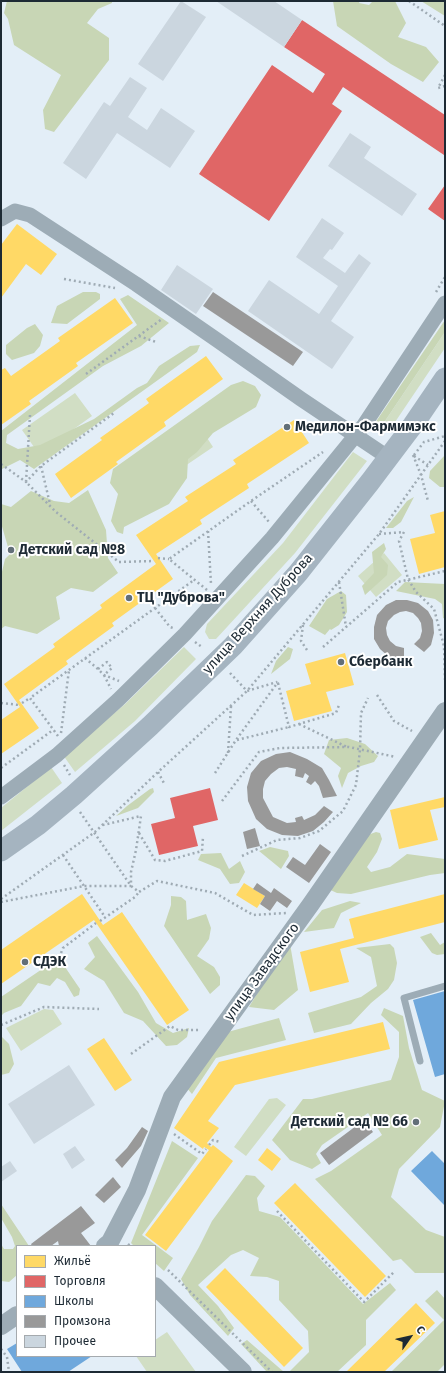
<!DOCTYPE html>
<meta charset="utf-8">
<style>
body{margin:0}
#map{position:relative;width:446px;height:1373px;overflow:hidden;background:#e3eef7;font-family:"Fira Sans",sans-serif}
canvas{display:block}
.frame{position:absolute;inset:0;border:2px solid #1d2a34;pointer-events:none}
.legend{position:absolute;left:16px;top:1245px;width:140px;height:112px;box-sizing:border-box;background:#fff;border:1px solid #a5aaae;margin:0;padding:5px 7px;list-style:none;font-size:12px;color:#1d2a34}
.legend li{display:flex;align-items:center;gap:8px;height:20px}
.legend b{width:20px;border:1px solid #a5aaae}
.north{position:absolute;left:390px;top:1317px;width:40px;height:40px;-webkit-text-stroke:3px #fff;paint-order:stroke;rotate:56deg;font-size:11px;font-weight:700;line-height:16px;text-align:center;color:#1d2a34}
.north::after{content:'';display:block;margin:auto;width:14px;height:18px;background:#1d2a34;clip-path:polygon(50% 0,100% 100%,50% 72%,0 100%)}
</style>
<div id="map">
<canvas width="446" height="1373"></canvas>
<div class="frame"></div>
<ul class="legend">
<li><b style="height:11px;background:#ffd966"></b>Жильё</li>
<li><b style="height:11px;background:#e06666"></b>Торговля</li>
<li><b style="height:11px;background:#6fa8dc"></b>Школы</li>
<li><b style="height:11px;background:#999"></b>Промзона</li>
<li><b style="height:11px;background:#cbd6df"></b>Прочее</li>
</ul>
<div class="north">С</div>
</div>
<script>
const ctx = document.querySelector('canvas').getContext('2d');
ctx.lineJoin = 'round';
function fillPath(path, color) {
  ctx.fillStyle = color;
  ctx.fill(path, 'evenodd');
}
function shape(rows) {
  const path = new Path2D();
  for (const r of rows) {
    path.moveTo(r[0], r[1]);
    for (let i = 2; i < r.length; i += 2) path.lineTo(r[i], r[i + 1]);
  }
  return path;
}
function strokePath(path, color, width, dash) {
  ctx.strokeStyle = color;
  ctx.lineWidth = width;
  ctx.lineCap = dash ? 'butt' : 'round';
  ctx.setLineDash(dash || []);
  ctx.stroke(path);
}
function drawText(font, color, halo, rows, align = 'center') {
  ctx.font = font + ' "Fira Sans",sans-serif';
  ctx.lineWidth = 4;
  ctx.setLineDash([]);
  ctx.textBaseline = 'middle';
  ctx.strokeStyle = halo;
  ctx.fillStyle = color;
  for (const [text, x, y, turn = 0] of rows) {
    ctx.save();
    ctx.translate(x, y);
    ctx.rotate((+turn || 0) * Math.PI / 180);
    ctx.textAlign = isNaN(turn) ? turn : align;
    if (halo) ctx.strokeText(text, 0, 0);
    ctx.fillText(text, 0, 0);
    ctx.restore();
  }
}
fillPath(shape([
 [445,332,445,348,389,431,381,427],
 [75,393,92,416,39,454,22,430],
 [200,427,213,447,185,466,172,447],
 [353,452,367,461,295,553,216,639,209,639,205,632,207,624,283,543],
 [384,553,402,575,376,597,358,576],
 [184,647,196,659,135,721,75,772,63,755,124,705],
 [51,767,62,783,1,831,1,808],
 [44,1009,53,1010,62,1024,21,1051,6,1028],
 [277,1098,286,1105,246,1156,234,1147,269,1099],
 [167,1332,196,1372,147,1372,136,1356,155,1356,155,1340]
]), '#d1dec4');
fillPath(shape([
 [7,1,112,1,112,3,98,9,87,23,109,38,109,60,54,132,45,129,43,110,61,75,14,45,8,19,4,13],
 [333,1,360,1,359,3,369,5,373,1,395,1,406,23,398,37,426,47,439,62,423,82,391,64,337,26],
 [421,1,445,1,445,16],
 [83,292,96,292,100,294,100,299,67,324,51,323,57,306],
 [128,295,169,323,141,346,103,366,7,435,6,443,18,449,40,445,94,419,137,388,147,383,159,366,190,346,200,345,197,352,34,469,20,460,2,469,1,468,1,431,137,325,120,299],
 [445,320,445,332,381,427,375,423],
 [35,324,43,335,40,346,34,353,12,360,6,354,6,345,27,328],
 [243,381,255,386,261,395,256,407,213,433,197,452,188,459,187,478,169,504,124,527,123,534,117,532,111,521,118,494,110,483,113,469,231,385],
 [445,455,445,487,440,487,429,478,430,471],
 [88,490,106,530,108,558,118,573,93,592,71,588,56,597,60,619,37,634,5,626,1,629,1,576,5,559,10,554,1,523,1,501,1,504,11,507,31,491,54,501,69,503],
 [414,497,401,522,393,528,386,528,407,501],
 [384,543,386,549,381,557,388,565,387,575,365,595,362,586,374,573,372,552],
 [405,582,445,584,445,619,443,618,442,604,435,599,396,591],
 [341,591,346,595,347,612,339,625,331,630,330,629,325,635,309,626,327,599],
 [288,647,293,649,290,659,271,674,276,661],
 [347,738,365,744,378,756,374,762,361,766,348,773,342,788,338,776,341,768,324,754,329,740],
 [153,788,154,792,138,808,116,816,127,806,150,789],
 [376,832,380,833,382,839,377,852,367,867,371,872,390,867,407,854,445,859,445,873,430,875,351,894,337,893,326,888,362,837],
 [270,847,288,851,289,856,281,869,259,851],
 [221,853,229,869,240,861,245,872,239,883,230,884,220,869,198,860,201,854],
 [171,896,181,897,186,901,187,920,206,914,211,928,209,939,197,956,214,967,220,977,220,985,210,994,164,926,171,905],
 [350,901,361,903,341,913,334,928,304,932,322,910],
 [431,933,440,945,445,942,445,954,437,955,432,953,420,937],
 [97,936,138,992,156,1023,173,1033,189,1028,187,1037,177,1045,166,1046,143,1021,124,1013,104,981,84,969,95,957,88,943],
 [290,944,298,990,274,1010,249,1007,272,969],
 [390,944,394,948,397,963,394,980,388,989,371,1003,351,1024,314,1033,308,1013,361,997,377,986,371,957,356,948],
 [51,963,58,963,65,967,80,989,79,995,74,997,65,982,57,978,50,986,38,983,21,1006,4,1013,1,1016,1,997],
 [384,1008,403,1016,409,1048,422,1090,445,1101,440,1127,399,1169,391,1197,426,1230,445,1237,445,1273,415,1273,401,1259,393,1261,315,1179,331,1171,382,1135,368,1113,322,1145,316,1154,321,1163,312,1169,290,1160,272,1140,303,1099,312,1099,391,1080,399,1057,399,1032,381,1015],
 [279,1018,286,1040,216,1058,192,1094,185,1086,224,1033],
 [1,1036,9,1044,14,1064,9,1073,1,1075],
 [172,1141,198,1158,142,1235,173,1258,164,1271,155,1263,155,1246,134,1246,131,1243],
 [246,1175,255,1176,265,1186,257,1198,259,1211,280,1217,363,1304,390,1283,396,1290,366,1320,366,1345,337,1372,289,1372,309,1352,308,1331,279,1300,279,1281,267,1277,250,1276,259,1258,243,1250,231,1255,198,1285,218,1306,234,1328,228,1336,190,1295,181,1279,199,1247,212,1221],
 [1,1204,29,1246,17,1246,17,1275,9,1282,1,1281,1,1244,4,1249,13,1249,15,1246,12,1237,1,1218],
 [437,1290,445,1299,445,1364,437,1372,391,1372,444,1320,425,1301],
 [247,1340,284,1372,267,1372,241,1344]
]), '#c8d6b5');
fillPath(shape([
 [17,224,57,254,41,275,26,264,1,298,1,245],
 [115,298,133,323,76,363,78,366,29,401,31,404,1,425,1,370,5,368,11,376,60,341,58,338],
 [206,356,223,379,164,422,166,426,116,462,118,464,71,498,55,474,102,440,100,438,149,403,146,399],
 [294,420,309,443,247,484,249,488,200,520,202,524,156,554,173,579,112,623,114,626,66,661,68,664,19,700,39,728,1,754,1,720,20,707,4,684,55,647,53,644,102,608,100,605,156,564,136,535,188,501,185,497,236,464,233,460],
 [445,511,445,567,419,574,410,539,435,533,430,515],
 [345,653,354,685,326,692,332,711,294,721,286,691,311,684,305,664],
 [445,797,445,807,430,810,438,840,399,849,390,810],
 [244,883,265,896,257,908,236,895],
 [82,894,103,925,122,912,189,1010,167,1025,94,920,1,984,1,950],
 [445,894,445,922,340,949,349,982,310,992,300,952,354,938,349,919],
 [383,1022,390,1049,235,1085,208,1121,219,1128,207,1143,211,1147,213,1145,233,1161,166,1251,145,1235,209,1150,204,1147,203,1149,174,1128,219,1062],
 [104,1038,132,1080,115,1091,87,1049],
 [267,1148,281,1159,272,1171,258,1160],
 [295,1183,386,1276,365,1297,274,1203],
 [225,1268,303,1348,284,1367,206,1287],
 [416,1303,435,1323,384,1372,346,1372]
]), '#ffd966');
fillPath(shape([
 [302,20,445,115,445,153,444,155,343,87,332,104,342,111,269,221,199,174,272,65,313,93,325,74,284,47],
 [445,185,445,221,428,209],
 [210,788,218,820,193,826,198,846,159,855,151,824,175,818,170,798]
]), '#e06666');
fillPath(shape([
 [445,991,445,1074,435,1077,413,1000],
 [432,1151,445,1164,445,1206,411,1171],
 [17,1343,17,1356,92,1356,68,1372,22,1372,7,1349]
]), '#6fa8dc');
fillPath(shape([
 [213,292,303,352,293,366,203,306],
 [396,600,407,600,418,603,428,611,433,620,434,633,431,645,424,652,414,644,420,638,422,631,421,623,418,618,413,613,406,611,400,612,394,615,388,621,386,628,387,635,390,641,396,646,404,648,404,661,389,657,380,649,374,639,374,627,377,615,386,605],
 [290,752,307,759,322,768,329,780,337,796,323,798,319,786,315,781,311,785,306,782,309,776,305,773,303,778,295,776,296,769,287,767,279,768,271,774,265,781,263,789,263,798,273,817,287,823,296,822,295,818,302,816,304,820,315,815,324,806,333,812,324,822,313,831,298,836,282,835,267,829,256,819,248,801,247,787,251,773,261,761,276,754],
 [255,828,260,846,247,849,243,832],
 [320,844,331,852,309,883,286,867,293,857,305,865],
 [257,883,271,893,274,888,292,901,287,908,277,901,270,911,260,904,265,896,253,889],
 [364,1120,373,1132,329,1165,320,1153],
 [142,1127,148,1131,141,1146,122,1168,115,1160,127,1148],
 [113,1177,121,1187,104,1203,95,1195],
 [81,1206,95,1223,81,1233,91,1246,59,1246,58,1241,51,1246,32,1246,31,1244]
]), '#999');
fillPath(shape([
 [181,1,206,17,163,81,138,64],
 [216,1,274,1,302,20,284,47],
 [130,77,147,88,128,117,147,130,161,108,195,131,170,168,117,133,86,179,63,163,104,102,110,106],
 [350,133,371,147,364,158,417,194,402,216,328,166],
 [322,218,344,233,332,250,330,249,323,258,345,273,359,254,371,263,331,321,354,337,332,369,248,311,269,280,319,314,338,286,296,257],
 [177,265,213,289,196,314,161,290],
 [69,1065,95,1105,34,1144,8,1104],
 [75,1146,85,1160,72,1169,63,1154],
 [10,1161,17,1171,1,1182,1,1167]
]), '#cbd6df');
strokePath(shape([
 [409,1,445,26],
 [445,75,438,88,445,86],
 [64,279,115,288],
 [436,292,445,277],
 [139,336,156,342],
 [86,374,162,319],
 [30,415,26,482,56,512,119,562,154,561],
 [413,455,421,475,428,501],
 [414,455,424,442,445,436],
 [414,456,428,465],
 [1,464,26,482,41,466,114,413],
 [41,466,50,504],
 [251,501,269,522],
 [208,531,211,584],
 [404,532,399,541,408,579,416,592,434,609,444,646,445,680],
 [379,534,404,532],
 [158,558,169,559],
 [339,582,346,627],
 [207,590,169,559,251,501,323,452],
 [155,608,170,627,173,628],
 [303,625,301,641,307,650],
 [195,642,202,647],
 [323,647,398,582,445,571],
 [85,658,98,669,104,675,119,681],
 [98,669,107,662,112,668,104,675,111,689],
 [230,673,247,691,277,682],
 [278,683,289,727,336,713,339,705],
 [377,695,394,721,412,731],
 [1,703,19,705],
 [22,703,30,698],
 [299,724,347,747],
 [61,733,69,670],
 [58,736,30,698,194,580],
 [237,740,289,727],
 [228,753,231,706],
 [64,765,70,775],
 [1,768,53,730],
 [158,772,165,785],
 [215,773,236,740,278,682],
 [222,801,259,752,280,748,349,747,396,757],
 [80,812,131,886,139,892,157,881,215,893,253,915,286,913],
 [139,833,155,860,165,861,202,851,203,837],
 [63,855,105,917],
 [242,856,277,840,300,838,319,831,343,811,356,785,360,750,361,713,368,698],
 [1,899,95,832,158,772,247,691,379,534,445,441],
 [1,902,84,886,131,886,131,872,136,850,141,816,103,825],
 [100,921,135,897,139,892],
 [61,953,63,948,96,923],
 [1,1025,44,1007,99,1009],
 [131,1054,170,1026,178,1030,201,1030],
 [174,1134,202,1154,206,1149],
 [209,1145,213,1140,220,1142],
 [277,1211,364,1302,394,1272],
 [128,1244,130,1246],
 [168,1270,272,1372],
 [1,1349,7,1357,9,1372]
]), '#9fabb4', 2.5, [2, 3]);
strokePath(shape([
 [420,1061,404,998,445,986]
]), '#9dacb6', 7);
strokePath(shape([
 [1,219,15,211,30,215,136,284,217,340,301,399,389,458],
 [1,797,57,755,118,700,185,634,272,538,364,425,445,303]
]), '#9dacb6', 15);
strokePath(shape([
 [105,1246,110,1242,137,1190,172,1097,311,904,445,711],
 [155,1286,243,1372],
 [1,1326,17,1315]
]), '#9dacb6', 18);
strokePath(shape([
 [1,851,38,825,74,795,150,726,233,646,298,573,370,482,413,425,445,378]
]), '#a5b4c0', 21);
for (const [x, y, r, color] of [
 [287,427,4,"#626f78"],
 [11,550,4,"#626f78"],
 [129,598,4,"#626f78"],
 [341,662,4,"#626f78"],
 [25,962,4,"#626f78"],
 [416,1122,4,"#626f78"]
]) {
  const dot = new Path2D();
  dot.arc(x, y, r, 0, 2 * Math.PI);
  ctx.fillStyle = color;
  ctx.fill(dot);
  strokePath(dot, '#fff', 1.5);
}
drawText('bold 14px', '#1d2a34', '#fff', [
 ["Медилон-Фармимэкс",295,427],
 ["Детский сад №8",19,550],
 ["ТЦ \"Дуброва\"",137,598],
 ["Сбербанк",349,662],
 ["СДЭК",33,962],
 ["Детский сад № 66",408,1122,"right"]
], 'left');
drawText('14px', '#1d2a34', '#fff', [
 ["улица Верхняя Дуброва",258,614,-48],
 ["улица Завадского",262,972,-54]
]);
</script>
